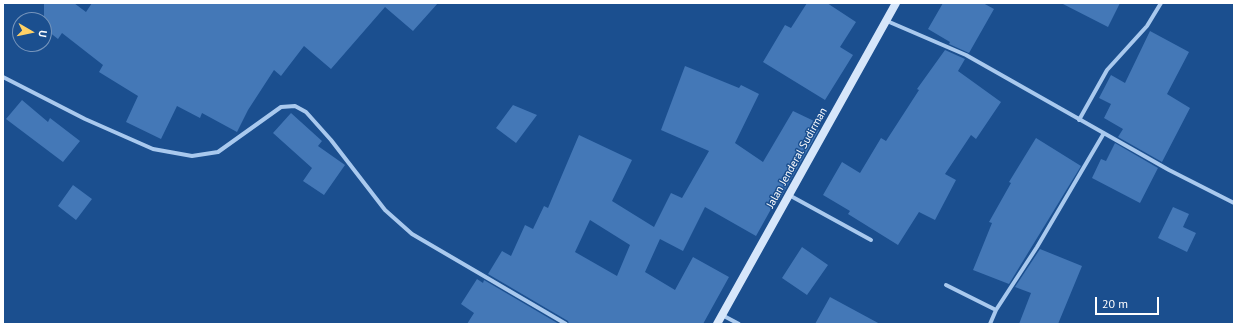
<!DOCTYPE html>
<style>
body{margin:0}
#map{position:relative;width:1237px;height:327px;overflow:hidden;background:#1b4f8f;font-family:"PT Sans",sans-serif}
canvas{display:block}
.frame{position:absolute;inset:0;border:4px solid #fff;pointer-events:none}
.north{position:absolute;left:12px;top:12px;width:40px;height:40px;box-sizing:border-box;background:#1b4f8f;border:1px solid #7695bc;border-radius:50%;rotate:99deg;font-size:11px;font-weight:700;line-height:16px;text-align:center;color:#fff}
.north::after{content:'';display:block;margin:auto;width:14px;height:18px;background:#ffd166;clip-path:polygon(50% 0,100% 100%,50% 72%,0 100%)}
.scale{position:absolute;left:1095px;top:297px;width:64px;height:18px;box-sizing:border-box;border:2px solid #fff;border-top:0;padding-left:5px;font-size:12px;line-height:14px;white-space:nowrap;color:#fff;-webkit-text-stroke:3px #1b4f8f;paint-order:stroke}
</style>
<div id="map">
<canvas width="1237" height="327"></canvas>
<div class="frame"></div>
<div class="north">U</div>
<div class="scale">20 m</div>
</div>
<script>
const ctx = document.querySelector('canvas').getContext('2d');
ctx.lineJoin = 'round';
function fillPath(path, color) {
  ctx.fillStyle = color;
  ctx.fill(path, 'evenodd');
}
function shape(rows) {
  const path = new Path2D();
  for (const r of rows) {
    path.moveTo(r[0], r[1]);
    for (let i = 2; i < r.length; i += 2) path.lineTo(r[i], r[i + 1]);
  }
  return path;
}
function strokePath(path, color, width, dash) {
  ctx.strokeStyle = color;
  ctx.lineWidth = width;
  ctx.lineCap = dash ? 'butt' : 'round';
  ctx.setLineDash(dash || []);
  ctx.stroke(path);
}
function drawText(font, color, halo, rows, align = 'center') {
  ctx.font = font + ' "PT Sans",sans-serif';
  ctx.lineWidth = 3;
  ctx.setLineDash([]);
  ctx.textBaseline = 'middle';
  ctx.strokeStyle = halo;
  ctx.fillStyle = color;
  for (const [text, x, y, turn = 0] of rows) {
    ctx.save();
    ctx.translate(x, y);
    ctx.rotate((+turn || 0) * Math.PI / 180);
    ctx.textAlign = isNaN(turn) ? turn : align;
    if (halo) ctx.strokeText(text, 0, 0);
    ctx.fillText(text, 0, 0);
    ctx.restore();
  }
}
fillPath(shape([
 [44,3,74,3,86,12,92,3,438,3,413,31,385,7,331,69,304,46,281,76,274,70,248,110,237,132,202,113,200,118,177,106,161,139,126,122,138,96,99,72,103,65,62,33,58,39,44,28],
 [807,3,827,3,856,22,840,47,853,55,825,100,763,62,785,25,791,28],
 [943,3,983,3,994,9,969,53,949,44,950,42,928,29],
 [1061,3,1120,3,1108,27],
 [1150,31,1189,52,1167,94,1190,108,1162,162,1118,137,1123,129,1104,118,1111,104,1099,98,1111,75,1125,83],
 [945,50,965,59,958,71,1001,102,976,139,971,135,945,174,956,180,935,220,919,212,898,245,848,214,850,211,823,195,842,162,860,173,881,138,886,141,919,90,917,89],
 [685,66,739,88,741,85,759,94,735,143,763,162,793,111,814,121,811,125,819,130,781,197,777,203,775,202,756,236,705,207,683,251,660,239,645,272,675,290,693,257,729,277,703,324,569,324,568,321,488,274,502,251,511,256,525,225,533,229,544,206,548,208,579,135,632,160,612,201,654,227,671,193,682,198,709,151,661,130],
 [590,220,630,245,617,276,575,252],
 [22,100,48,122,50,118,80,141,63,162,6,119],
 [513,105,537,115,516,143,496,128],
 [291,113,322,141,318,146,345,165,324,195,303,181,312,168,273,133],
 [1036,138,1081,166,1009,284,973,270,992,223,989,222,1011,183,1009,182],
 [1115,143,1158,168,1140,203,1092,178,1101,159,1106,161],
 [73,185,92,199,76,220,58,206],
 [1173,207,1189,214,1183,227,1196,233,1187,252,1158,238],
 [802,247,828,265,807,295,782,278],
 [1040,249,1082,266,1058,324,1019,324,1031,293,1015,287],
 [477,279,483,283,484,280,559,324,467,324,474,313,461,304],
 [830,297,880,324,815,324]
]), '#4478b7');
strokePath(shape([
 [887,21,966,55,1169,170,1234,203],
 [3,77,85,119,153,149,192,156,218,152,281,107,295,106,306,112,331,140,385,210,412,234,566,324],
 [1079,120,1107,70,1147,26,1161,3],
 [789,195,871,240],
 [946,285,996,310],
 [722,315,739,324],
 [990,324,996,310,1037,247,1104,133]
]), '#a9c9ee', 4);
strokePath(shape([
 [717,324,896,3]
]), '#d6e6fa', 8);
drawText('11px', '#fff', '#1b4f8f', [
 ["Jalan Jenderal Sudirman",797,158,-61]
]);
</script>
